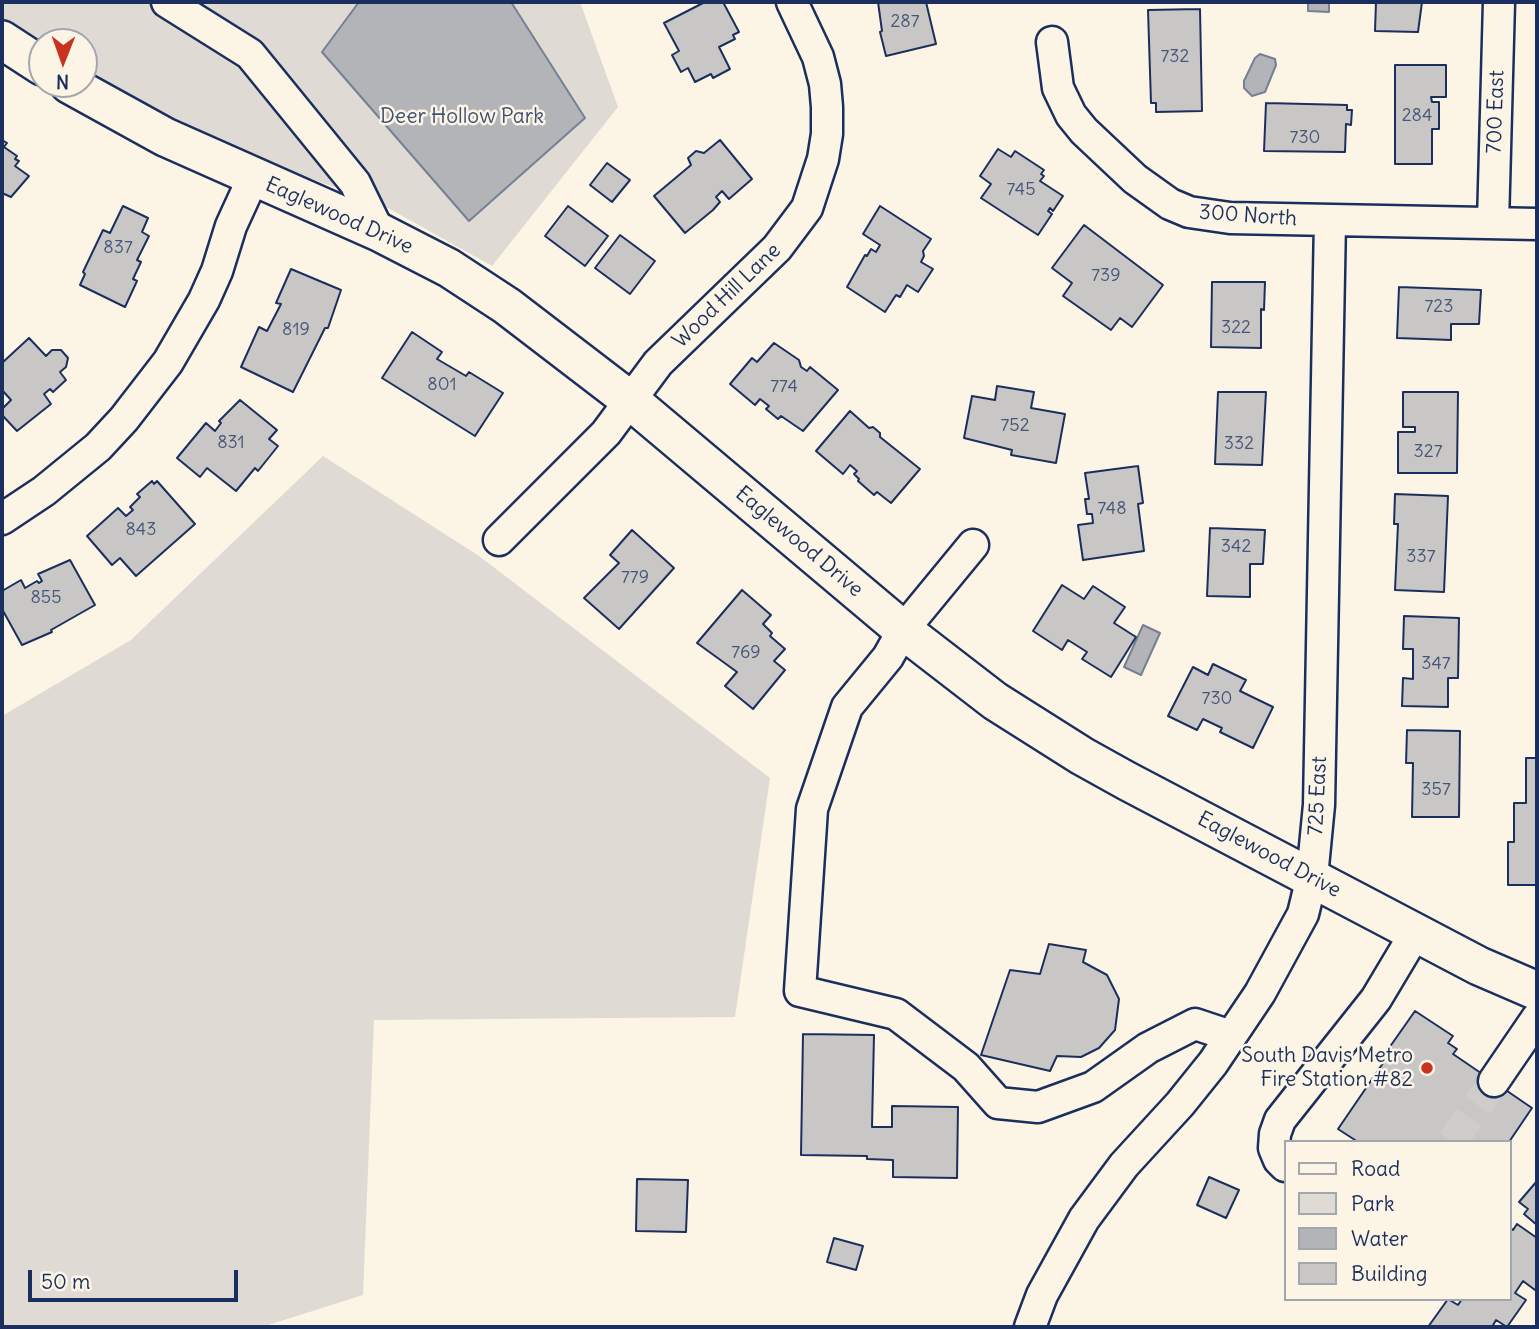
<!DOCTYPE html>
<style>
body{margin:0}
#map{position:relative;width:1539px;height:1329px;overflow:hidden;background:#fcf5e5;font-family:Delius,sans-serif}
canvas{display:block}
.frame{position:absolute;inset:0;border:4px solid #1b2f5e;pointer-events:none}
.legend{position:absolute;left:1284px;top:1140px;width:228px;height:161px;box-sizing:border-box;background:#fcf5e5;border:2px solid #a2a6af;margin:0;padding:9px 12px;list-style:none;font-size:21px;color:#1b2f5e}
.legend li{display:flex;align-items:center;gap:14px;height:35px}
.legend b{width:35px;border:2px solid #a2a6af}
.north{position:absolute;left:28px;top:28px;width:70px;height:70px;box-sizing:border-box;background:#fcf5e5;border:2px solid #a2a6af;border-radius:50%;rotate:181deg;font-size:19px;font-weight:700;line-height:28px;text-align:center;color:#1b2f5e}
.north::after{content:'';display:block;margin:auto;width:24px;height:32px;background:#c8321e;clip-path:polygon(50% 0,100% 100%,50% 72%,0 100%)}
.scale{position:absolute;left:28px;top:1270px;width:210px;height:32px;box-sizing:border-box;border:4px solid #1b2f5e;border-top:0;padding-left:9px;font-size:21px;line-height:24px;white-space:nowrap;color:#1b2f5e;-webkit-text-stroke:5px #fcf5e5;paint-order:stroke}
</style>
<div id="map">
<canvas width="1539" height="1329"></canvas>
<div class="frame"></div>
<ul class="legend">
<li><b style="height:9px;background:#fcf5e5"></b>Road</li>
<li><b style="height:19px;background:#dfdbd4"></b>Park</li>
<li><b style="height:19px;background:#b2b4b8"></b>Water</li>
<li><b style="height:19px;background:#c8c7c6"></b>Building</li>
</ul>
<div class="north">N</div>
<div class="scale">50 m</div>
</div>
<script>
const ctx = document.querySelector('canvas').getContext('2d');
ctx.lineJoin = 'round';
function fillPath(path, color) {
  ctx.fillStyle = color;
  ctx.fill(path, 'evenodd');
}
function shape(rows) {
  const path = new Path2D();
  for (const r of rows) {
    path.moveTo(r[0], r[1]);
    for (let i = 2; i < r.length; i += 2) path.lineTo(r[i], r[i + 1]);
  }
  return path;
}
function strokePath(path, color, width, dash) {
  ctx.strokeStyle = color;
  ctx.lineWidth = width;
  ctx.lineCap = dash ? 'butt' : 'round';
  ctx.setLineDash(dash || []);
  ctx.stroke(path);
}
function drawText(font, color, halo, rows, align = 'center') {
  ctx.font = font + ' Delius,sans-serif';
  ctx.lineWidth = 5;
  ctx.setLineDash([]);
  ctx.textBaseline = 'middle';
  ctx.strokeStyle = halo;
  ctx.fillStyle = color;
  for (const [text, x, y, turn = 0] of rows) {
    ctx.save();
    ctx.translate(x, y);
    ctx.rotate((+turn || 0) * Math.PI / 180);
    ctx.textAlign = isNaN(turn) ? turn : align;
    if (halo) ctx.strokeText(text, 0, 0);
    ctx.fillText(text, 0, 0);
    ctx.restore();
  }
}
fillPath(shape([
 [2,2,580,2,618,107,492,266,379,203,264,162,95,81,84,74,84,42,42,42,42,46,2,20],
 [323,456,479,556,770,778,735,1017,374,1020,363,1295,262,1327,2,1327,2,716,131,640]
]), '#dfdbd4');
const water = shape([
 [359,2,511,2,585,118,469,221,322,52,359,2],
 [1308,2,1329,2,1329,12,1308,11,1308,2],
 [1260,54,1275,59,1276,65,1265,92,1252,96,1244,88,1244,81,1255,58,1260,54],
 [1143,625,1160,633,1141,675,1124,667,1143,625]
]);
fillPath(water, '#b2b4b8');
strokePath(water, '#767f94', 2);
const building = shape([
 [705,2,723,2,739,32,733,35,735,39,719,47,730,69,713,78,711,74,695,82,688,68,681,72,672,55,679,51,664,23,705,2],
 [878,2,926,2,936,44,886,56,880,32,882,31,878,2],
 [1376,2,1422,2,1418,32,1375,31,1376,2],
 [1200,9,1202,111,1156,112,1156,103,1151,103,1148,10,1200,9],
 [1395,65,1446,65,1446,97,1431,97,1432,102,1439,102,1439,129,1432,129,1432,164,1395,164,1395,65],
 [1266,103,1347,105,1347,110,1352,110,1351,125,1346,124,1345,152,1264,151,1266,103],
 [2,140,7,143,4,147,17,156,15,159,19,161,15,166,29,176,11,197,2,193,2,140],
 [720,140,752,179,729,199,722,191,716,197,720,202,713,210,685,233,654,196,691,165,688,158,696,151,704,153,720,140],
 [998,149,1011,157,1015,151,1044,170,1041,174,1044,176,1040,181,1063,196,1053,211,1050,208,1048,211,1052,214,1038,235,981,198,991,184,980,176,998,149],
 [607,163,630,180,612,202,590,185,607,163],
 [123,206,148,218,142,232,149,236,137,260,141,262,133,279,137,281,125,307,80,285,85,274,83,272,103,230,110,233,123,206],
 [568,206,608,236,585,266,545,236,568,206],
 [880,206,931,239,923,251,924,256,921,262,933,269,918,292,907,285,900,297,896,295,885,312,847,287,865,255,867,256,871,249,876,252,880,245,863,234,880,206],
 [1084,225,1163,285,1132,327,1120,318,1111,330,1063,296,1072,283,1052,268,1084,225],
 [620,235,655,261,630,294,595,268,620,235],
 [291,269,341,290,328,328,325,328,293,392,241,367,259,327,267,331,281,304,276,303,291,269],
 [1212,282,1265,282,1264,310,1261,309,1261,348,1211,347,1212,282],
 [1399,287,1481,290,1479,324,1451,324,1451,340,1397,338,1399,287],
 [412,332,442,352,437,359,466,376,469,372,503,393,475,436,382,378,412,332],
 [29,338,46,356,52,350,61,350,68,358,66,367,60,372,66,380,53,392,50,389,44,394,51,404,17,431,2,415,2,409,11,400,2,390,2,363,29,338],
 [774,343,799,360,801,367,807,371,810,367,838,390,803,431,781,416,778,419,766,409,769,406,760,399,755,405,730,384,752,358,757,362,774,343],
 [997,386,1034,392,1031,408,1065,414,1056,463,1011,455,1012,450,964,438,972,396,995,400,997,386],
 [1218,392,1266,392,1262,465,1215,464,1218,392],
 [1403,392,1458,392,1457,473,1398,473,1398,432,1415,432,1415,427,1403,427,1403,392],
 [240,400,277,430,269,439,278,446,258,471,255,468,236,491,207,468,200,477,177,458,206,423,215,431,221,423,219,421,240,400],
 [850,411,869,428,873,427,880,433,880,437,920,469,891,503,877,492,874,495,858,481,859,479,854,474,857,471,850,465,843,474,816,451,850,411],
 [1138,466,1143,503,1138,504,1144,551,1083,560,1078,525,1093,523,1092,514,1087,514,1085,499,1089,499,1085,473,1138,466],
 [152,481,154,484,157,481,195,524,136,576,120,558,112,565,87,536,118,508,126,516,133,510,130,507,140,497,137,494,152,481],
 [1395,494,1448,496,1444,592,1395,590,1398,524,1394,524,1395,494],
 [1210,528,1265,530,1263,564,1250,564,1250,597,1207,596,1210,528],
 [632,530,674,568,619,629,584,598,619,563,610,555,632,530],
 [70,560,95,605,51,630,52,632,22,645,2,609,2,591,21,580,25,588,37,581,39,583,42,581,38,574,70,560],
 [1062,585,1084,599,1093,586,1125,607,1114,623,1136,637,1111,677,1082,659,1087,652,1068,640,1062,650,1033,631,1062,585],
 [742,590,771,615,763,624,772,633,770,636,785,649,774,661,785,670,753,709,725,686,737,672,697,643,742,590],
 [1404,616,1459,618,1458,678,1448,678,1448,707,1402,706,1403,678,1413,679,1413,649,1403,649,1404,616],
 [1213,664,1246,680,1240,691,1273,707,1253,748,1220,732,1222,728,1203,719,1197,730,1168,716,1193,667,1208,675,1213,664],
 [1407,730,1460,731,1459,817,1412,817,1413,763,1406,763,1407,730],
 [1526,758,1537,758,1537,885,1508,885,1508,842,1514,842,1514,803,1526,803,1526,758],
 [1049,944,1086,950,1083,962,1107,975,1119,999,1115,1030,1099,1048,1081,1057,1057,1056,1050,1071,981,1055,1010,970,1040,974,1049,944],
 [1415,1011,1453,1036,1448,1043,1457,1049,1453,1054,1532,1108,1509,1142,1358,1142,1338,1129,1392,1050,1389,1048,1415,1011],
 [803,1034,874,1035,872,1127,892,1127,892,1106,958,1107,957,1178,893,1177,893,1160,867,1159,867,1156,801,1155,803,1034],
 [1209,1177,1239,1190,1226,1218,1197,1205,1209,1177],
 [637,1179,688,1180,686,1232,636,1231,637,1179],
 [1537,1181,1537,1225,1524,1214,1528,1209,1519,1202,1537,1181],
 [1517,1224,1537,1238,1537,1287,1535,1290,1523,1281,1515,1293,1526,1300,1507,1327,1496,1320,1492,1327,1428,1327,1448,1299,1458,1305,1462,1299,1509,1299,1509,1227,1513,1230,1517,1224],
 [834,1238,863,1246,856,1270,827,1262,834,1238]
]);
fillPath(building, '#c8c7c6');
strokePath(building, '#1b2f5e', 2);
strokePath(shape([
 [1452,1142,1494,1081]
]), '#cfcdca', 30, [30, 15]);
const minor = shape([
 [167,2,250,54,355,183,379,232],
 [1052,42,1058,88,1071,115,1084,131,1135,179,1170,204,1189,212,1230,218,1537,224],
 [1493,223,1499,2],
 [2,519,44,491,98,447,124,419,168,362,204,300,217,271,231,226,253,178],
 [499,540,606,433,658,363,777,248,807,208,823,159,827,134,827,107,825,84,818,57,792,2],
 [973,545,903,630,888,657,847,707,812,809,800,991,896,1014,966,1067,998,1103,1038,1107,1093,1087,1148,1048,1195,1024,1231,1036],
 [1494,1081,1537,1018],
 [1285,1166,1279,1160,1274,1148,1275,1134,1280,1120,1376,999,1416,932],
 [1030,1327,1042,1295,1084,1219,1124,1165,1180,1104,1213,1063,1260,993,1303,914,1312,877,1319,805,1330,220]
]);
const major = shape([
 [2,40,42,66],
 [69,84,165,137,379,232,449,268,507,306,631,401,903,630,995,701,1082,756,1127,781,1479,966,1537,991]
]);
strokePath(minor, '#1b2f5e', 35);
strokePath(major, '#1b2f5e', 42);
strokePath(minor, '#fcf5e5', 30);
strokePath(major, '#fcf5e5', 37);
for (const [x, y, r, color] of [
 [1427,1068,7,"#c8321e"]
]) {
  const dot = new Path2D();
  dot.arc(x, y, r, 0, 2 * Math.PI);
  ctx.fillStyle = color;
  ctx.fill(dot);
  strokePath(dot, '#fcf5e5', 2.5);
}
drawText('18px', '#465578', null, [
 ["287",905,22],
 ["732",1175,57],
 ["284",1417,116],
 ["730",1305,138],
 ["745",1021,190],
 ["837",118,248],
 ["739",1106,276],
 ["723",1439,307],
 ["322",1236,328],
 ["819",296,330],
 ["801",442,385],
 ["774",784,387],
 ["752",1015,426],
 ["831",231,443],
 ["332",1239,444],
 ["327",1428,452],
 ["748",1112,509],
 ["843",141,530],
 ["342",1236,547],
 ["337",1421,557],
 ["779",635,578],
 ["855",46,598],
 ["769",746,653],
 ["347",1436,664],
 ["730",1217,699],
 ["357",1436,790]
]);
drawText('21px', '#1b2f5e', '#fcf5e5', [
 ["700 East",1496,112,-88],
 ["Eaglewood Drive",339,216,24],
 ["300 North",1248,216,4],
 ["Wood Hill Lane",727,296,-44],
 ["Eaglewood Drive",799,542,40],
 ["725 East",1318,796,-87],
 ["Eaglewood Drive",1269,855,28]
]);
drawText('21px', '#425176', '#fcf5e5', [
 ["Deer Hollow Park",462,117]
]);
drawText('21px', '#1b2f5e', '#fcf5e5', [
 ["South Davis Metro",1413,1056],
 ["Fire Station #82",1413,1080]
], 'right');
</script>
